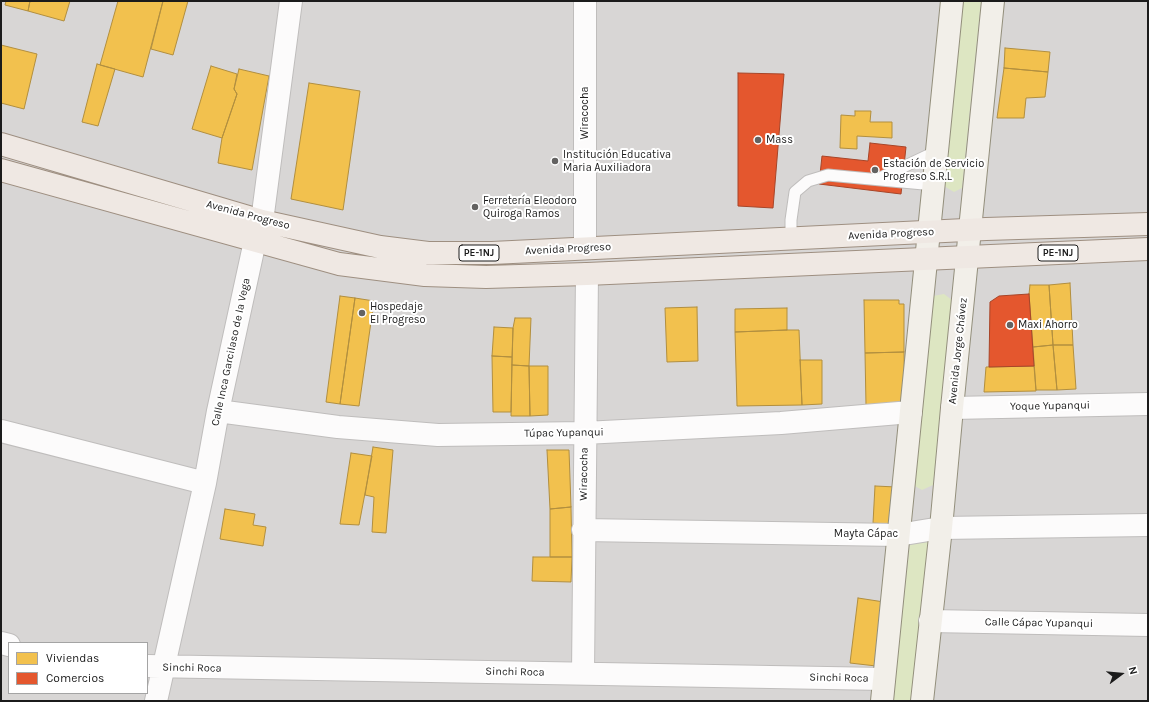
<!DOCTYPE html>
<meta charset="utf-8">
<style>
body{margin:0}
#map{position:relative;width:1149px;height:702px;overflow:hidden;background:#e9e6e3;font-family:Karla,sans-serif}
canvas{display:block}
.frame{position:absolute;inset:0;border:2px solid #1b1b1b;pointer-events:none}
.legend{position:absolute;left:8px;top:642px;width:140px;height:52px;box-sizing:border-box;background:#fff;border:1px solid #a4a4a4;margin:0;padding:5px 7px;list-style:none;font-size:12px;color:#1b1b1b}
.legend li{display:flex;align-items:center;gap:8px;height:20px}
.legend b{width:20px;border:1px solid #a4a4a4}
.north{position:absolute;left:1101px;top:654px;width:40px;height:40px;-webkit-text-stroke:3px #fff;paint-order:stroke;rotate:74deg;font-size:11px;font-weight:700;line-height:16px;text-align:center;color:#1b1b1b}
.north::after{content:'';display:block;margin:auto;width:14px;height:18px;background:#1b1b1b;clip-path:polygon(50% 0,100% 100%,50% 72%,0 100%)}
</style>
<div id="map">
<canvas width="1149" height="702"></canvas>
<div class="frame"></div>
<ul class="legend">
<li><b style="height:11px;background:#f2c14e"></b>Viviendas</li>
<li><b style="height:11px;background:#e4572e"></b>Comercios</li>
</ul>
<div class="north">N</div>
</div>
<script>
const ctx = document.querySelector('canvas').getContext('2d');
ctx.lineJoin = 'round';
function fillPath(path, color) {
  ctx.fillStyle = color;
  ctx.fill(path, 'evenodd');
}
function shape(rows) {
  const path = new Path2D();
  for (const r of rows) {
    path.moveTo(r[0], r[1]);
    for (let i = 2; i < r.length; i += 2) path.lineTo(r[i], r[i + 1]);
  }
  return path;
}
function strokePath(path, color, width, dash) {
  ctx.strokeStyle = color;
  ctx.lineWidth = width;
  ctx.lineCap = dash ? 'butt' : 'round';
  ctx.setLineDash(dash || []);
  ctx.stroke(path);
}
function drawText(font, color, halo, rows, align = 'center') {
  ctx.font = font + ' Karla,sans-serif';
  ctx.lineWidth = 4;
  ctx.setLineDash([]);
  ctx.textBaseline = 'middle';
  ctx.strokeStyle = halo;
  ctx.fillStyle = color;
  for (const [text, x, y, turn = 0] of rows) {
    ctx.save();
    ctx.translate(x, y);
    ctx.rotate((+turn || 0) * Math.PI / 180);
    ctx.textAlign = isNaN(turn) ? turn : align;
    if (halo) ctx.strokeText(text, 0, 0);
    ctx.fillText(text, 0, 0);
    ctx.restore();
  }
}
fillPath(shape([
 [1,1,1148,1,1148,701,1,701],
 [9,643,147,643,147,693,9,693]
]), '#d8d6d5');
fillPath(shape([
 [963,1,981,1,962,188,954,192,944,186],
 [944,294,952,300,933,485,922,490,913,485,933,296],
 [916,537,929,541,914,701,893,701,910,544]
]), '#dde6c2');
const homes = shape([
 [6,1,30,1,28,11,5,5,6,1],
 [30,1,70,1,64,21,28,11,30,1],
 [118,1,163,1,143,77,100,65,118,1],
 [163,1,188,1,173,55,151,49,163,1],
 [1,45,37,54,24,109,1,103,1,45],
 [1005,48,1050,52,1048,72,1004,68,1005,48],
 [97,64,115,69,98,126,82,122,97,64],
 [211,66,237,74,234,89,237,94,222,138,192,129,211,66],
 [1004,68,1048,72,1045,97,1026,98,1024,118,997,118,1004,68],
 [239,69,269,76,252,170,218,163,222,138,237,94,234,89,239,69],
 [309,83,360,91,343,210,291,199,309,83],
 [855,111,871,111,870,122,892,122,892,138,857,136,857,149,840,148,841,115,855,116,855,111],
 [1070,283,1073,345,1053,345,1049,285,1070,283],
 [1030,285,1049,285,1053,345,1033,347,1029,294,1030,285],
 [340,296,355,298,340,404,326,402,340,296],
 [355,298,374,301,359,406,340,404,355,298],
 [864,300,899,300,899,304,904,304,904,352,865,353,864,300],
 [697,307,698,361,667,362,665,308,697,307],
 [787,308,787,330,735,332,735,309,787,308],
 [515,318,531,318,529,366,512,365,513,328,515,318],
 [494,327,513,328,512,357,492,356,494,327],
 [787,330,799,330,802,405,737,406,735,332,787,330],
 [1053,345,1057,390,1036,390,1033,347,1053,345],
 [1053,345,1073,345,1076,389,1057,390,1053,345],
 [904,352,905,404,866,405,865,353,904,352],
 [492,356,512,357,511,412,493,412,492,356],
 [800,360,822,360,822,404,802,405,800,360],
 [512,365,529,366,530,416,511,416,512,365],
 [529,366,548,366,548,415,530,416,529,366],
 [1034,366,1036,391,984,392,986,367,1034,366],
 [373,447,393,450,386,533,372,532,374,497,365,495,373,447],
 [547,450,569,450,571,507,550,509,547,450],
 [351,453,372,456,359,525,340,524,351,453],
 [875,486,896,487,889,524,873,523,875,486],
 [571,507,572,557,550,557,550,509,571,507],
 [225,509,255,514,253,525,266,527,263,546,220,539,225,509],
 [533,557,572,557,571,582,532,581,533,557],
 [858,598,884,602,876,666,850,663,858,598]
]);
fillPath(homes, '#f2c14e');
strokePath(homes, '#b28f3f', 1);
const shops = shape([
 [738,73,784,74,773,208,738,206,738,73],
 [870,143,906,147,901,194,819,184,822,156,868,161,870,143],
 [1029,294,1034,366,989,367,990,302,999,296,1029,294]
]);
fillPath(shops, '#e4572e');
strokePath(shops, '#a84528', 1);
const lane = shape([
 [878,179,937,151],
 [791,239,791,220,795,192,808,181,828,175,934,185]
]);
const street = shape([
 [585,1,585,248],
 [952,408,1148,404],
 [218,411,338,427,438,435,584,433,781,423,911,412],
 [1,431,205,483],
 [583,530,898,535,941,528,1148,525],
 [930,621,1148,625],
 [1,643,9,645],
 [147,666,884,679],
 [583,673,587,274],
 [156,701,205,483,218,411,255,241,262,221,291,1]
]);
const secondary = shape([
 [882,701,952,1],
 [922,701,941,528,952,408,993,1]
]);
const primary = shape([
 [1,144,262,221,380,247,428,253,492,253,986,229,1148,224],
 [1,170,339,264,425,275,486,277,587,274,1148,249]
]);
strokePath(lane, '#bfbdbc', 13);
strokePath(street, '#bfbdbc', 24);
strokePath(secondary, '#938f7c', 24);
strokePath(primary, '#9e8f81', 24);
strokePath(lane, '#fcfbfb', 11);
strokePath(street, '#fcfbfb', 22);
strokePath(secondary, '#f2efe9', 22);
strokePath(primary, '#efe8e3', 22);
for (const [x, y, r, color] of [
 [758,140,4,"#636261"],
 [555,161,4,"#636261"],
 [875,170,4,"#636261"],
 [475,207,4,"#636261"],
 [362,313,4,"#636261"],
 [1010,325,4,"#636261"]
]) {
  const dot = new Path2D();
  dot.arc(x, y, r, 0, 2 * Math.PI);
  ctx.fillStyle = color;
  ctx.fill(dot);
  strokePath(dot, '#fff', 1.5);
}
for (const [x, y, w] of [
 [479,253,40],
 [1058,253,40]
]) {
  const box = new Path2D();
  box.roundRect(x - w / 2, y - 8, w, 16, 3);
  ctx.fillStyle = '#fff';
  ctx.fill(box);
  strokePath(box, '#1b1b1b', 1);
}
drawText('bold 10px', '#1b1b1b', null, [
 ["PE-1NJ",479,253],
 ["PE-1NJ",1058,253]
]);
drawText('11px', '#1b1b1b', '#fff', [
 ["Wiracocha",585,113,-90],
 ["Avenida Progreso",248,215,15],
 ["Avenida Progreso",891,234,-3],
 ["Avenida Progreso",568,249,-3],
 ["Avenida Jorge Chávez",958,351,-84],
 ["Calle Inca Garcilaso de la Vega",231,352,-78],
 ["Yoque Yupanqui",1050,406,-1],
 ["Túpac Yupanqui",564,433,-1],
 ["Wiracocha",584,474,-89],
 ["Mayta Cápac",866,534],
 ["Calle Cápac Yupanqui",1039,623,1],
 ["Sinchi Roca",192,668,1],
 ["Sinchi Roca",515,672,1],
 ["Sinchi Roca",839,678,1]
]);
drawText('11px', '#1b1b1b', '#fff', [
 ["Mass",766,140],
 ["Institución Educativa",563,155],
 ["Maria Auxiliadora",563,168],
 ["Estación de Servicio",883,164],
 ["Progreso S.R.L",883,177],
 ["Ferretería Eleodoro",483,201],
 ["Quiroga Ramos",483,214],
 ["Hospedaje",370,307],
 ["El Progreso",370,320],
 ["Maxi Ahorro",1018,325]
], 'left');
</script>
